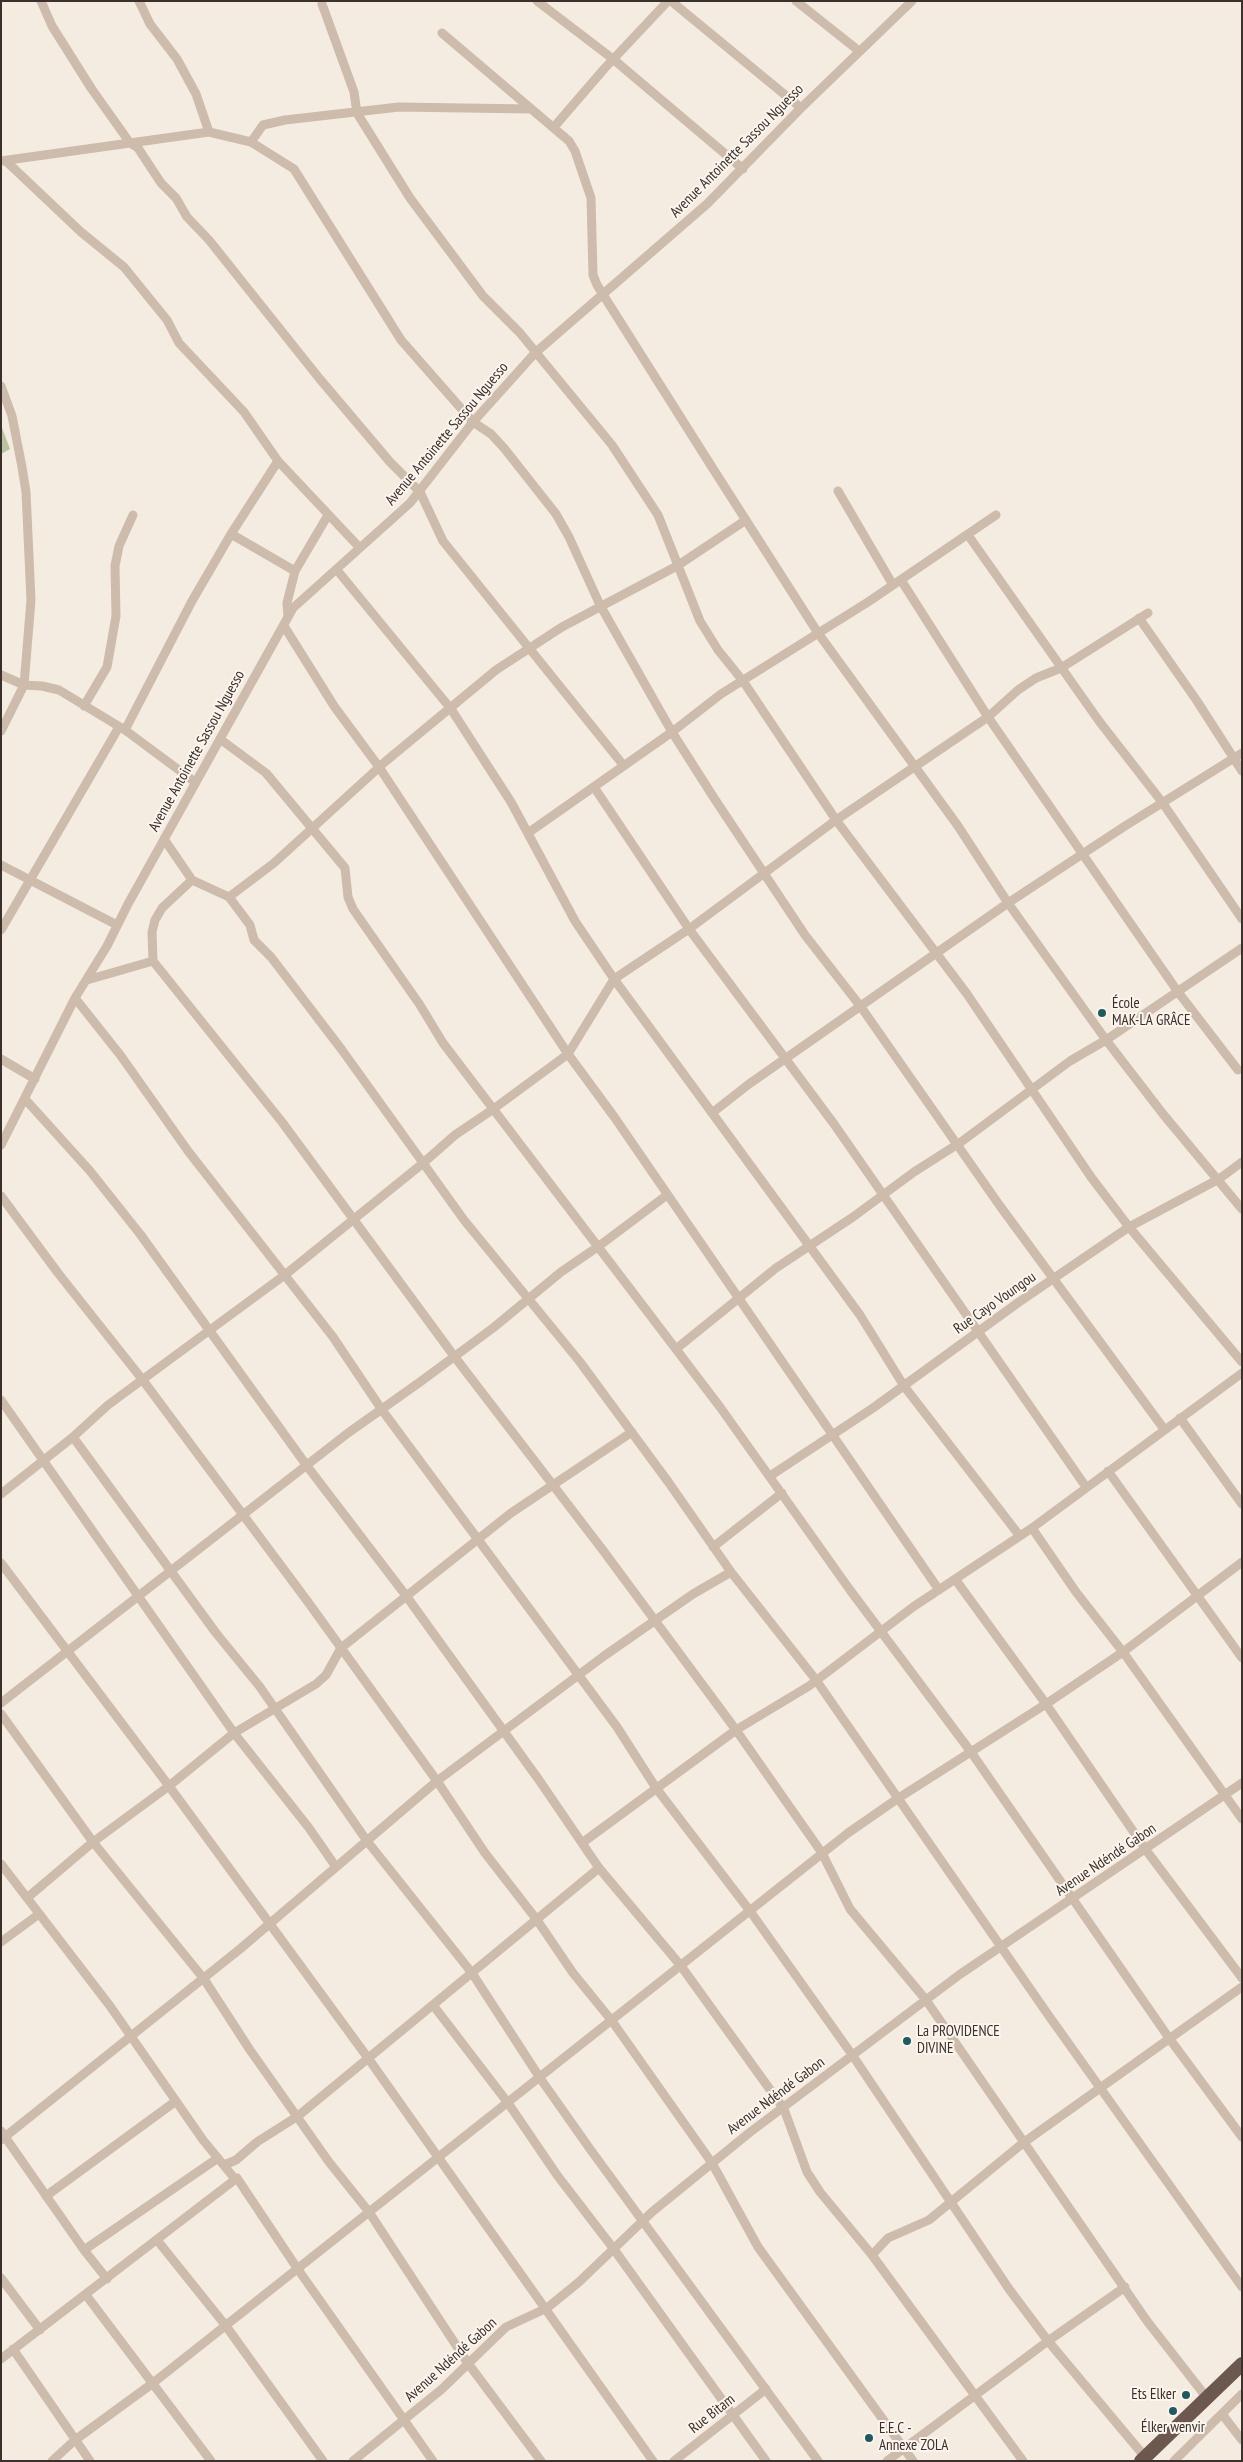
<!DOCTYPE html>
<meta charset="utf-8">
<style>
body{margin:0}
#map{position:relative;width:1243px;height:2462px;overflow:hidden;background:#f4ebe1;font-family:"PT Sans Narrow",sans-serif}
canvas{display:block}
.frame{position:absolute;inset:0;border:2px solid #3b302b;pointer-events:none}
</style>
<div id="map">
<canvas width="1243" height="2462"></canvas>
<div class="frame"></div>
</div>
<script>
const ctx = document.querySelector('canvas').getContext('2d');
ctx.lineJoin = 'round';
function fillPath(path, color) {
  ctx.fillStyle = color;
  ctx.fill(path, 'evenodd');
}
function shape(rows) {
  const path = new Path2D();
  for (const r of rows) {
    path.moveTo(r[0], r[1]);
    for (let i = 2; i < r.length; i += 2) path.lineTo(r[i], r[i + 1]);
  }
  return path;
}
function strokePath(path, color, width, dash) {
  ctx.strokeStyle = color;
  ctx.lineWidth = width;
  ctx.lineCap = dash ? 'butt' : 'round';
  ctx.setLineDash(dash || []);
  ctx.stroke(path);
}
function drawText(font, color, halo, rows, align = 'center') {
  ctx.font = font + ' "PT Sans Narrow",sans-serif';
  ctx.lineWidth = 4;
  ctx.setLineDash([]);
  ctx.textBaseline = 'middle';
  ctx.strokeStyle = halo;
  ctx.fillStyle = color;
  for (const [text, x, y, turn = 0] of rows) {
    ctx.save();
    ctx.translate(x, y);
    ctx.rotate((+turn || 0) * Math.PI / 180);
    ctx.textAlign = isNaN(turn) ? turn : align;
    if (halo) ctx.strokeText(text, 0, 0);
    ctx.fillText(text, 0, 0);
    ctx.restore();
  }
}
fillPath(shape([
 [1,425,10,449,1,454]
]), '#b8c4a0');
strokePath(shape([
 [41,1,52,26,91,88,130,143,138,148,161,183,176,198,187,217,209,240,319,378,390,462,420,492,443,541,624,766],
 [139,1,150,24,177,59,196,94,209,132],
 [537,1,613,59,743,169],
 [671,1,801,108],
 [796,1,859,51],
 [322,4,354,92,357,113,410,198,483,296,520,333,612,445,658,515,700,621,718,650,743,681,836,820,967,994,1091,1177,1129,1227,1242,1362],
 [442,33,569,141,575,151,591,198,593,275,597,285,710,464,818,633,958,826,1008,903,1106,1040,1163,1114,1242,1209],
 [554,127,604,69,668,1],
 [251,142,263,125,285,120,399,107,530,109],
 [1,161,209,132,251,142,294,169,401,340,473,422,491,434,504,448,556,514,569,537,600,605,672,732,714,798,805,935,861,1007,1000,1206,1164,1429],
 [6,161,81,232,124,267,167,320,179,343,244,412,278,461,359,547],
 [1,386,12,416,22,467,26,492,31,600,24,685,1,731],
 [838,491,893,585],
 [231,534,295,571],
 [968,535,1099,721,1162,802,1242,919],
 [337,570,451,709,511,802,575,921,614,979,860,1315,904,1386,1019,1535],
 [901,580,988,717,1124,914,1178,992,1238,1070],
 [288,617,287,603,295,571,328,515],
 [1139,618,1197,701,1242,771],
 [284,626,334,706,379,767,568,1054,615,1118,939,1590],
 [1,675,24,685,42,686,59,690,125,730,195,782],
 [84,706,107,667,116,616,115,566,119,546,133,515],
 [125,730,192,601,231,534,278,461],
 [220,739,266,773,345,868,348,897,353,909,420,1005,443,1043,720,1407,850,1590,971,1752,1169,2038,1242,2137],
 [594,787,689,929,834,1124,1086,1487],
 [528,833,672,732,721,694,868,602,996,515],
 [164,839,192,880,229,897,274,863,386,761,496,670,562,627,677,566,746,520],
 [1,865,117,925],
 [229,897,250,925,254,940,271,957,342,1050,464,1220,580,1362,669,1483,731,1572,816,1680,1049,2016,1242,2287],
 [1,930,119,727],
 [153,961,282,1122,454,1356,602,1549,736,1730,822,1853,850,1909,926,2000,1147,2321,1207,2398],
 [87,980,153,961,152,932,155,920,162,908,192,880],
 [75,998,121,1056,188,1151,333,1337,382,1410,617,1727,656,1788,750,1911,853,2056,1009,2289,1048,2341,1145,2457],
 [1,1059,35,1079],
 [25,1099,90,1171,140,1234,307,1466,407,1597,539,1780,599,1868,681,1966,784,2109,807,2172,820,2192,872,2255,1023,2461],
 [712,1113,749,1084,1008,903,1125,826,1242,753],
 [1,1145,75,998,107,946,128,904,293,608,410,503,473,422,535,353,707,204,801,108,912,1],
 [1,1196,58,1273,142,1379,308,1602,437,1781,485,1853,537,1920,573,1973,612,2021,712,2163,758,2247,913,2461],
 [676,1349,776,1268,853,1217,914,1172,961,1142,1070,1061,1106,1040,1242,948],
 [1,1400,234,1733,309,1828,336,1867],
 [1180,1418,1242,1504],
 [73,1437,216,1633,260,1687,367,1841,472,1973,540,2078,590,2149,818,2461],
 [1108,1471,1242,1658],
 [770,1476,873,1408,1019,1302,1129,1227,1219,1179,1242,1162],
 [1,1494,73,1437,108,1405,286,1274,422,1164,455,1135,492,1110,568,1054,614,979,689,929,836,820,988,717,1018,690,1036,678,1061,668,1148,613],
 [1032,1528,1076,1592,1123,1652,1242,1819],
 [713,1547,782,1493],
 [1,1563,169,1786,368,2058,653,2461],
 [955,1579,1046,1704,1146,1850,1242,1978],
 [1,1703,348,1433,420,1382,493,1328,561,1272,599,1246,667,1195],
 [1,1714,93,1842,204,1979,250,2050,329,2162,369,2212,467,2362,541,2461],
 [582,1843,736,1730,809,1686,913,1607,1032,1528,1242,1373],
 [1,1864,110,2006,203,2140,235,2179,237,2178,297,2268,433,2461],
 [27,1898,93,1842,169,1786,234,1733,316,1684,326,1675,341,1648,511,1513,632,1432],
 [1,1942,39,1914],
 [433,2005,508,2103,557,2175,613,2248,766,2461],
 [1,2131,84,2250,107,2279],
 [1,2140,240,1949,437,1781,604,1656,693,1594,731,1572],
 [224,2165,236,2160,257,2142,298,2116,599,1868],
 [46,2196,176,2101],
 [157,2240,226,2326,323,2461],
 [84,2250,218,2158],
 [872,2255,888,2238,929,2220,1023,2143,1242,1987],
 [1,2278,40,2330],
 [86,2295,211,2461],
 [13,2349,90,2461],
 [1,2359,237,2178],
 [1222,2414,1242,2440],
 [52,2461,75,2440,153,2383,848,1833,897,1799,1046,1704,1123,1652,1242,1562],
 [353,2461,442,2389,506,2327,547,2308,579,2282,652,2212,749,2133,959,1975,1242,1783],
 [674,2461,766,2389],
 [887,2461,1048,2341,1125,2287],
 [1174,2461,1242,2394]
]), '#cdbbac', 9);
strokePath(shape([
 [1141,2461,1242,2364]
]), '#6c584f', 14);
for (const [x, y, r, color] of [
 [1102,1013,5,"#1f5a5e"],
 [907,2041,5,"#1f5a5e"],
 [1186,2395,5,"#1f5a5e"],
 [1173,2411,5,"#1f5a5e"],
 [869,2438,5,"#1f5a5e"]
]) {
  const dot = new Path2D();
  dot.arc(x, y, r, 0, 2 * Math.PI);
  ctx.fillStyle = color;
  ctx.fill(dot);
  strokePath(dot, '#fbf5ee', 2);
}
drawText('15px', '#3b302b', '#fbf5ee', [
 ["Avenue Antoinette Sassou Nguesso",737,151,-45],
 ["Avenue Antoinette Sassou Nguesso",447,434,-50],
 ["Avenue Antoinette Sassou Nguesso",197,751,-61],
 ["Rue Cayo Voungou",995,1303,-35],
 ["Avenue Ndéndé Gabon",1106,1860,-34],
 ["Avenue Ndéndé Gabon",776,2096,-37],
 ["Avenue Ndéndé Gabon",451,2360,-42],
 ["Rue Bitam",712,2414,-38]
]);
drawText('15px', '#3b302b', '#fbf5ee', [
 ["École",1112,1004],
 ["MAK-LA GRÂCE",1112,1021],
 ["La PROVIDENCE",917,2032],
 ["DIVINE",917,2049],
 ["Ets Elker",1176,2395,"right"],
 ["Élker wenvir",1173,2428,"center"],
 ["E.E.C -",879,2429],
 ["Annexe ZOLA",879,2446]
], 'left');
</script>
